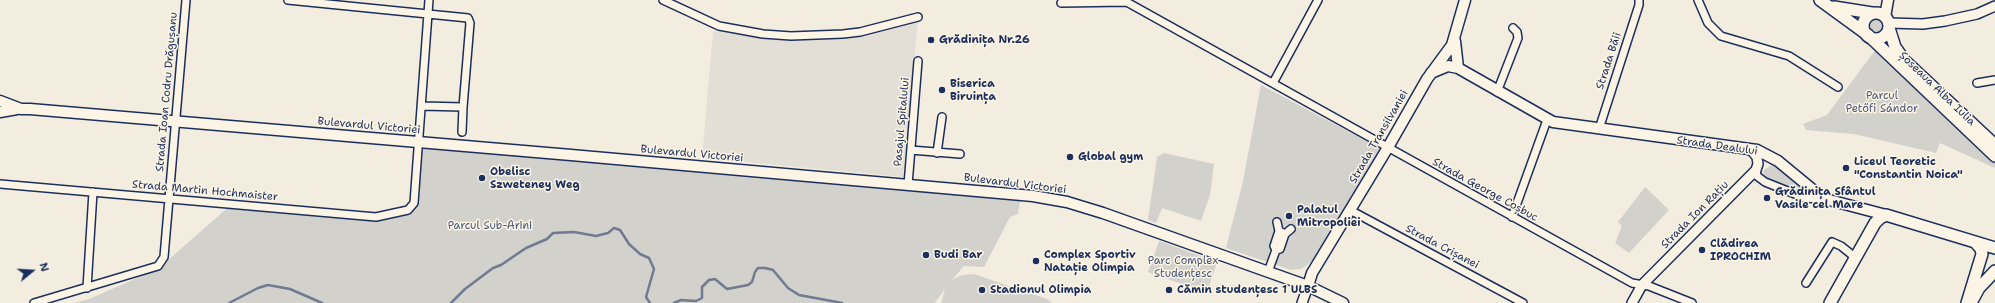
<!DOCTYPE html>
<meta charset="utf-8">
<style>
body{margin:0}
#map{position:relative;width:1995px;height:303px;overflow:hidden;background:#f3ede0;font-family:"Shantell Sans",sans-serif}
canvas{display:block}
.north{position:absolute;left:12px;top:251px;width:40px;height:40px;-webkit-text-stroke:3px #fcf5e5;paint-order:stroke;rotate:72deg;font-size:11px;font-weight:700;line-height:16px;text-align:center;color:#1b2f5e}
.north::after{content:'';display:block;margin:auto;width:14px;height:18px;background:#1b2f5e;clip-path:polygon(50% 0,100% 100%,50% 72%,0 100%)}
</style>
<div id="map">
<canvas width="1995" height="303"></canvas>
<div class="north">N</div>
</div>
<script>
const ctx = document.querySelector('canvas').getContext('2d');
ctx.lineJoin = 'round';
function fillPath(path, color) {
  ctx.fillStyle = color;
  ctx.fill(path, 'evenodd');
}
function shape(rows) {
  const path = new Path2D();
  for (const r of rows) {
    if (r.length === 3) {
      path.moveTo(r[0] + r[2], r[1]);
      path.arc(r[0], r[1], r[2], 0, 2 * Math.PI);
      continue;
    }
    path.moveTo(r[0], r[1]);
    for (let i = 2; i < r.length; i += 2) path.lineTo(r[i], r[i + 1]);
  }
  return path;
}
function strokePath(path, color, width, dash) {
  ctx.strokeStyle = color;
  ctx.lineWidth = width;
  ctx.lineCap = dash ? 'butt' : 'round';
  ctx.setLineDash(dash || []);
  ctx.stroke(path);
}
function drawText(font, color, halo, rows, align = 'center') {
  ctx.font = font + ' "Shantell Sans",sans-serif';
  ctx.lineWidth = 3;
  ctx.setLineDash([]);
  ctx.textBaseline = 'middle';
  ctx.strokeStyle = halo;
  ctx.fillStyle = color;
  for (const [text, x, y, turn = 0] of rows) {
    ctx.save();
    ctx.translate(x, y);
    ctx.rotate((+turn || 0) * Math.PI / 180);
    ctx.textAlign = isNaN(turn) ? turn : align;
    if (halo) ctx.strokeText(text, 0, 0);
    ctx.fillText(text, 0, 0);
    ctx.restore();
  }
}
fillPath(shape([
 [918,20,903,177,702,158,713,31,774,40,828,39,855,38]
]), '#e3dfd6');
fillPath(shape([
 [1876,25,9],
 [1876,49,1995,159,1995,168,1940,143,1936,153,1854,134,1806,130,1803,124,1827,115],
 [1261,85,1383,150,1314,259,1306,266,1300,269,1291,270,1226,248,1243,181],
 [420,142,1021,195,1018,214,1010,217,984,267,964,266,952,280,962,275,974,274,1047,299,1052,303,941,303,945,289,935,303,75,303,89,299,158,269,232,204,376,217,408,210,414,203],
 [1164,153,1214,164,1210,195,1201,221,1162,208,1156,223,1148,220,1157,157],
 [1773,164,1802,189,1804,193,1802,195,1766,180,1763,174,1764,170],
 [1645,187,1669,210,1629,253,1615,243,1622,226,1618,222],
 [1159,241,1217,262,1207,293,1148,272]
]), '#d3d1cc');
strokePath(shape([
 [229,303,258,288,268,285,290,289,322,303],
 [451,303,465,289,493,268,501,265,526,248,547,239,553,233,574,232,596,236,608,233,614,228,620,230,629,244,640,254,649,258,654,269,646,297,650,303],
 [674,303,681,300,696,301,702,298,702,287,709,280,715,279,727,289,748,285,752,282,755,272,758,268,765,268,773,270,788,288,799,295,842,303]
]), '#707a91', 2.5);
const minor = shape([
 [288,0,468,18,470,23,463,107,422,106],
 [663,0,719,26,763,34,791,36,843,34,860,32,918,17],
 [1123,0,1632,283,1649,286,1692,303],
 [1698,0,1708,23,1721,36,1789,56,1838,87],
 [1061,3,1126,2],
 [1273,83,1318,0],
 [1977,83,1995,80],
 [1497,92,1518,38,1517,32,1513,28],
 [1599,129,1639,5,1639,0],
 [462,132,463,107],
 [911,150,960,154],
 [937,153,942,117],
 [1756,170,1757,176,1765,182,1805,198,1829,200],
 [0,184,376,217,408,210,414,203,429,0],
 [908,185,918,61],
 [1350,210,1523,303],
 [1512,217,1547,120],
 [1277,222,1279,231,1285,234,1291,229],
 [1276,250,1274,246,1279,231],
 [1268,272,1276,250,1280,249,1285,234],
 [1806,283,1832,242,1841,246,1856,258],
 [87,288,93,192],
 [34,303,158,266,164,257,186,0]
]);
const tertiary = shape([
 [1889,23,1923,24,1945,21,1977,14,1995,6],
 [1302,303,1308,286],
 [1632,303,1642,285,1756,170,1758,164,1757,157,1752,151,1745,148]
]);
const secondary = shape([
 [1885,17,1888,0],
 [1455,41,1458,68],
 [1431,73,1448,66,1458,68,1553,122,1757,150,1778,161,1818,194,1829,200,1886,215],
 [0,101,21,109,30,109,571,155,1033,196,1067,202,1103,213,1308,286,1343,303],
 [0,112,17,109],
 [1308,286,1312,273,1387,149,1427,79,1452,45,1465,0]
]);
const primary = shape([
 [1820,0,1868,35,1995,156],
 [1834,7,1872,13],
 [1876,26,13],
 [1889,28,1895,47,1904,60,1995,145],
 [1973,299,1979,288,1995,271],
 [1830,303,1875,223,1880,218,1886,215,1995,248],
 [1967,303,1982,254,1981,249,1975,242]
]);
strokePath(minor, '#1b2f5e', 10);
strokePath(tertiary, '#1b2f5e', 12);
strokePath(secondary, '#1b2f5e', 13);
strokePath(primary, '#1b2f5e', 14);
strokePath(minor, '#fcf5e5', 7);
strokePath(tertiary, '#fcf5e5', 9);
strokePath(secondary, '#fcf5e5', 10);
strokePath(primary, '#fcf5e5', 11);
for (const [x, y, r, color] of [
 [931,40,4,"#1b2f5e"],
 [942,90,4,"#1b2f5e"],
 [1070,157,4,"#1b2f5e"],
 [1846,168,4,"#1b2f5e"],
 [482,178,4,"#1b2f5e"],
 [1767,198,4,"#1b2f5e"],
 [1289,216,4,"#1b2f5e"],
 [1702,250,4,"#1b2f5e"],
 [926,255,4,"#1b2f5e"],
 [1036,261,4,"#1b2f5e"],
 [982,290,4,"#1b2f5e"],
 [1169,290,4,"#1b2f5e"]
]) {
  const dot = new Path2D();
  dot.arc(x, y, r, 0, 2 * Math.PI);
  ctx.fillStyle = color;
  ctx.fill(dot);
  strokePath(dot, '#fcf5e5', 1.5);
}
drawText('bold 11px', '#1b2f5e', '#fcf5e5', [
 ["Grădinița Nr.26",939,40],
 ["Biserica",950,84],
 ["Biruința",950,97],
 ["Global gym",1078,157],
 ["Liceul Teoretic",1854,162],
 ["\"Constantin Noica\"",1854,175],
 ["Obelisc",490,172],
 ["Szweteney Weg",490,185],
 ["Grădinița Sfântul",1775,192],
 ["Vasile cel Mare",1775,205],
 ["Palatul",1297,210],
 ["Mitropoliei",1297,223],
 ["Clădirea",1710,244],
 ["IPROCHIM",1710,257],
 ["Budi Bar",934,255],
 ["Complex Sportiv",1044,255],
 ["Natație Olimpia",1044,268],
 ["Stadionul Olimpia",990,290],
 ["Cămin studențesc 1 ULBS",1177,290]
], 'left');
drawText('11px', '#1b2f5e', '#fcf5e5', [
 ["Strada Băii",1609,61,-72],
 ["Șoseaua Alba Iulia",1937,89,44],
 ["Strada Ioan Codru Drăgușanu",167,92,-85],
 ["Pasajul Spitalului",902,122,-85],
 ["Bulevardul Victoriei",369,126,5],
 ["Strada Transilvaniei",1379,137,-60],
 ["Strada Dealului",1717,146,8],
 ["Bulevardul Victoriei",692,154,5],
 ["Bulevardul Victoriei",1015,184,7],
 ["Strada George Coșbuc",1485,190,29],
 ["Strada Martin Hochmaister",205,191,5],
 ["Strada Ion Rațiu",1695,215,-45],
 ["Strada Crișanei",1442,247,28]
]);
drawText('11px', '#49587a', '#fcf5e5', [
 ["Parcul",1882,96],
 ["Petőfi Sándor",1882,109],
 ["Parcul Sub-Arini",490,226],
 ["Parc Complex",1183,261],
 ["Studențesc",1183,274]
]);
</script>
